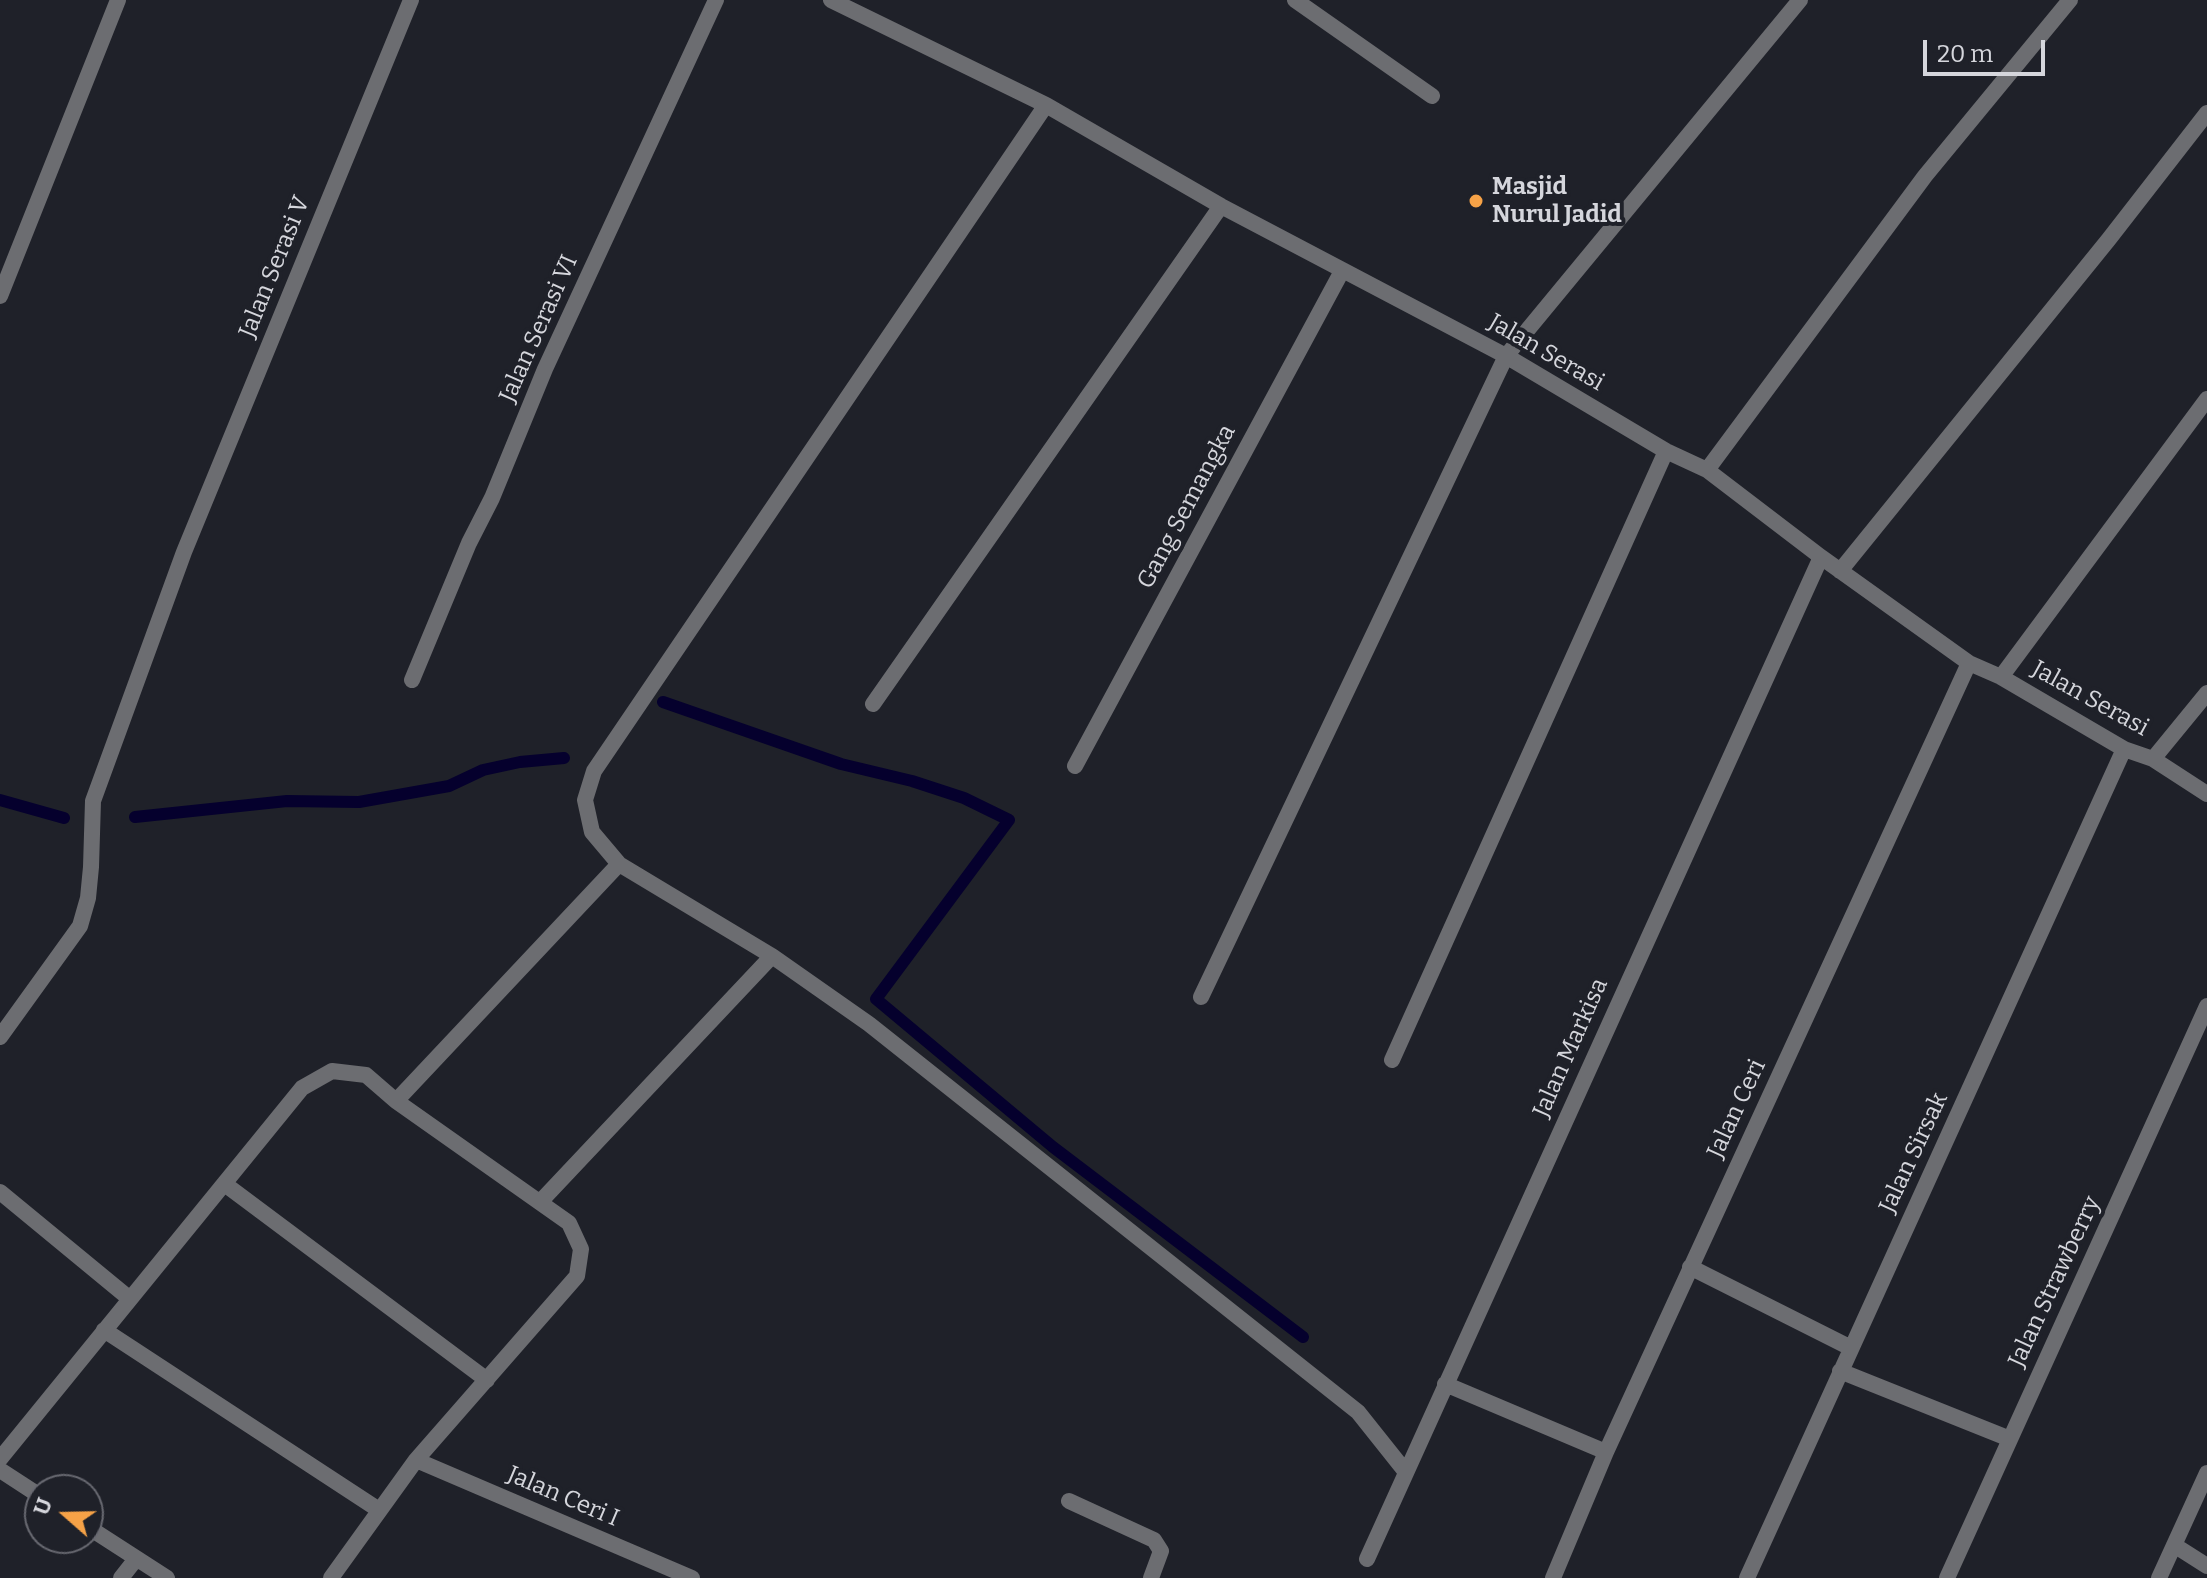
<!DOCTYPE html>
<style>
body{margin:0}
#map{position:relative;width:2207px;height:1578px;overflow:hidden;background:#1f2129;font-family:Bitter,serif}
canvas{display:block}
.north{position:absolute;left:24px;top:1474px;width:80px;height:80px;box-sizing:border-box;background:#1f2129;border:2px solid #686971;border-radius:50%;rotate:290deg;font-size:22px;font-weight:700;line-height:32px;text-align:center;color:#d5d6dc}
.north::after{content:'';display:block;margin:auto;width:28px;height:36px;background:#f6a247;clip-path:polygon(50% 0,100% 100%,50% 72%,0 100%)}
.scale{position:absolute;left:1923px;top:40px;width:122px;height:36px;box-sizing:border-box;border:4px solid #d5d6dc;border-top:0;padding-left:10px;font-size:24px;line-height:28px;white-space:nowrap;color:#d5d6dc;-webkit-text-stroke:6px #1f2129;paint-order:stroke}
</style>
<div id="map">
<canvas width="2207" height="1578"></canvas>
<div class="north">U</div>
<div class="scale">20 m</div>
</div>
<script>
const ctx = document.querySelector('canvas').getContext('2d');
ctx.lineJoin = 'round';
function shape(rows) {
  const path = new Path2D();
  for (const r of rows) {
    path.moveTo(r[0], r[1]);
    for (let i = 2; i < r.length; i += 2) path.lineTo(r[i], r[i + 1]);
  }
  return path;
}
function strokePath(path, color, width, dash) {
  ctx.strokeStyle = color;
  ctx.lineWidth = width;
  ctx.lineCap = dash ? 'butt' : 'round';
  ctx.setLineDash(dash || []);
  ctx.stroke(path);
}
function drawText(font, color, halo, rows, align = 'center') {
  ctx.font = font + ' Bitter,serif';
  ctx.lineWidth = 8;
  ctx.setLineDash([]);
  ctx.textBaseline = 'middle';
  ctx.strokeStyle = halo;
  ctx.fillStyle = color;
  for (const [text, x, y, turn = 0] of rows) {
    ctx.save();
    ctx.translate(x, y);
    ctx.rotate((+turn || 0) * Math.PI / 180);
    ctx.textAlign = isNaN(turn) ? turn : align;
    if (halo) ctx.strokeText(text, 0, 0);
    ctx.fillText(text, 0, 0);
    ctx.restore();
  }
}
strokePath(shape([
 [663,702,841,764,912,781,964,798,1009,820,876,999,1053,1147,1303,1337],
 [0,800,64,818],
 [135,817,287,801,359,802,449,786,483,770,520,762,564,758]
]), '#05002d', 12);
strokePath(shape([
 [831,0,1046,105,1221,206,1506,356,1666,451,1707,470,1821,557,1969,663,2001,677,2124,749,2153,759,2207,794],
 [1295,0,1432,96],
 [1046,105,594,771,585,800,592,832,619,864,772,956,869,1024,1358,1412,1405,1471],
 [0,296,118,0],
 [1707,470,1925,176,2070,0],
 [1840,571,2109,239,2207,113],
 [2001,677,2207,399],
 [412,680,469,543,492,498,545,369,716,0],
 [873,704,1221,206],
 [2153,759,2207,693],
 [1075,766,1342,271],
 [1201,997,1506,356,1800,0],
 [0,1037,80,926,88,898,91,867,93,801,184,552,411,0],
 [1392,1060,1666,451],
 [396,1101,619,864],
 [226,1185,487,1380],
 [0,1192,130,1299],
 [541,1201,772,956],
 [1690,1267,1851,1348],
 [104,1330,379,1510],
 [1840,1371,2010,1439],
 [1445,1384,1606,1452],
 [0,1459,302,1088,332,1071,366,1075,396,1101,569,1223,581,1249,577,1276,416,1460,331,1578],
 [416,1460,692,1578],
 [0,1470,40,1496],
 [1069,1501,1154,1540,1161,1551,1151,1578],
 [88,1527,167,1578],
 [2174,1545,2207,1566],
 [1367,1559,1821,557],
 [121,1578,136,1559],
 [1553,1578,1606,1452,1969,663],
 [1747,1578,2124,749],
 [1947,1578,2207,1006],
 [2159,1578,2207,1473]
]), '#6c6d71', 16);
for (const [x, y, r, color] of [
 [1476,201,8,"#f6a247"]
]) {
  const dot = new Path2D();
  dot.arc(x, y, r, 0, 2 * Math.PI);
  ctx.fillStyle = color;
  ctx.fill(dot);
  strokePath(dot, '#1f2129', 3);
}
drawText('bold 24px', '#d5d6dc', '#1f2129', [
 ["Masjid",1492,187],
 ["Nurul Jadid",1492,215]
], 'left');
drawText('24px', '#d5d6dc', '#1f2129', [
 ["Jalan Serasi V",275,267,-68],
 ["Jalan Serasi VI",539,329,-66],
 ["Jalan Serasi",1546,353,30],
 ["Gang Semangka",1187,507,-62],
 ["Jalan Serasi",2090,699,29],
 ["Jalan Markisa",1571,1048,-66],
 ["Jalan Ceri",1737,1109,-65],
 ["Jalan Sirsak",1914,1153,-65],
 ["Jalan Strawberry",2055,1282,-65],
 ["Jalan Ceri I",563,1497,23]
]);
</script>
